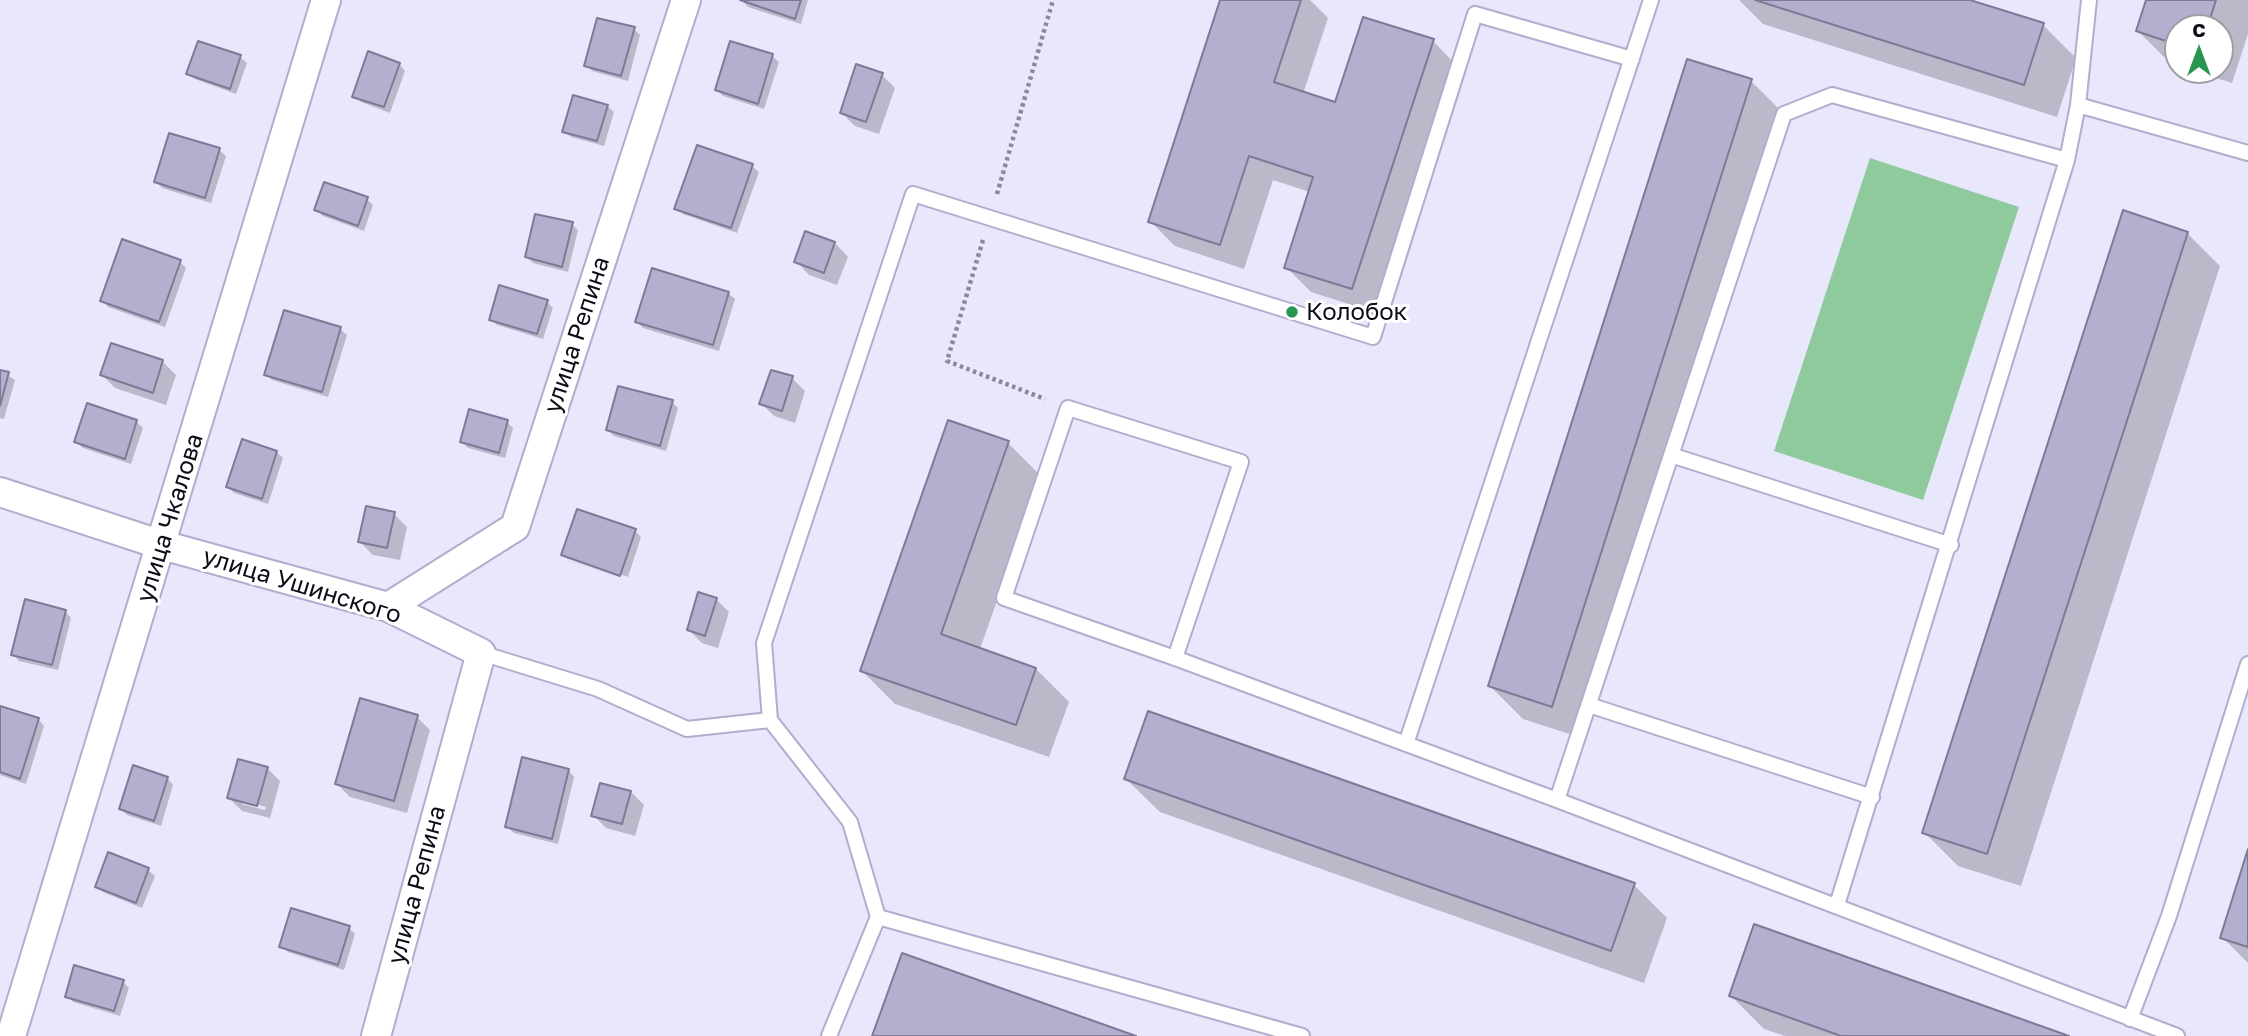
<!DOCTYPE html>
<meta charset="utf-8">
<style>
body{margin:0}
#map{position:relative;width:2248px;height:1036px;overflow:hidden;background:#e9e7fc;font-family:"Golos Text",sans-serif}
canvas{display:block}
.north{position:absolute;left:2164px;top:14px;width:70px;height:70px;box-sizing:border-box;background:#fff;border:2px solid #9e9ea2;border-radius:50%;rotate:0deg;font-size:19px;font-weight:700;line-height:28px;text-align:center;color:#0d0c17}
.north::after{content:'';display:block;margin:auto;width:24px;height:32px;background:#289650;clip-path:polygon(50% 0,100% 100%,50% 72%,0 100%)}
</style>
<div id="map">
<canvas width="2248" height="1036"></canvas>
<div class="north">С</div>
</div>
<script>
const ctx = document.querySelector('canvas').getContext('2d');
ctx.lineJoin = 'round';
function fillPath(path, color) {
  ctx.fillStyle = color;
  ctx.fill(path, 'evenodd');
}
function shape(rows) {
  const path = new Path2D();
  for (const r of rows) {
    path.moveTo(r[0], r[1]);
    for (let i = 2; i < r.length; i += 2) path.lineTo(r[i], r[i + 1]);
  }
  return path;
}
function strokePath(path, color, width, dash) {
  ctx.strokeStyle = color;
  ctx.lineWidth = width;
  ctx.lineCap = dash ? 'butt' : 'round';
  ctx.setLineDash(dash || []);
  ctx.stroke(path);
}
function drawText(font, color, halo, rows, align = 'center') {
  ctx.font = font + ' "Golos Text",sans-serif';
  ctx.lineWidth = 6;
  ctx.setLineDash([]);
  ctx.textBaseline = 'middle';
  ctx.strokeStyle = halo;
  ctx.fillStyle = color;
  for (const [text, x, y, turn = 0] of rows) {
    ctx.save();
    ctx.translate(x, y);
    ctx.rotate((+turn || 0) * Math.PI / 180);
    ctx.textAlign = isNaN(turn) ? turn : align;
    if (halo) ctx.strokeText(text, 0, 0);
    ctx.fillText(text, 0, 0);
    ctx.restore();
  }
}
fillPath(shape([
 [1870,158,2019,207,1923,500,1774,451]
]), '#8eca9c');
fillPath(shape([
 [742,0,808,0,801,24,748,7],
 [1222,0,1310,0,1328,18,1303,94,1336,105,1433,41,1457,66,1377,313,1311,292,1286,267,1310,192,1273,180,1244,269,1175,246,1150,221],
 [1739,0,1964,0,2043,25,2076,58,2057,117,1763,24],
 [2148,0,2248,0,2248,34,2232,83,2190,70,2220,70,2220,28,2178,28,2178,66,2171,64,2138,31],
 [634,29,640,35,628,81,592,71,586,65],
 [732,43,772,56,779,62,764,109,723,96,717,90],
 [240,57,247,63,236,94,195,79,188,73],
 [399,64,405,71,390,113,361,102,354,96],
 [882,75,895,88,879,134,855,126,842,113],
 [1751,81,1784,114,1585,739,1523,719,1490,686],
 [607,106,614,112,604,146,571,137,564,131],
 [219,150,226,156,211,203,162,188,156,181],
 [752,166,759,172,737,233,683,214,676,208],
 [367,199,373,205,364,231,323,216,316,210],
 [572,224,578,230,568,272,533,263,527,257],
 [806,233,835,243,848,257,837,285,809,275,796,261],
 [2187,233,2220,266,2021,886,1958,866,1924,832],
 [180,262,186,268,165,327,108,307,102,300],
 [728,293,735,299,719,351,643,328,637,322],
 [547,302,553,308,543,339,497,325,491,319],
 [340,329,347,335,328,397,272,380,266,374],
 [112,345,163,362,176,375,166,405,115,388,102,375],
 [0,371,15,380,4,419,0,418],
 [792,378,805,391,795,423,774,416,761,403],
 [672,402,678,408,666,451,614,436,608,430],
 [136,421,143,428,131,464,83,448,76,442],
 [507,422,513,428,505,458,468,448,462,442],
 [1008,443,1041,476,980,649,1036,669,1069,702,1049,757,895,704,862,671],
 [276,452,283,458,268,504,234,493,228,487],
 [394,514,407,527,400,560,373,555,360,542],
 [635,531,641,537,628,577,568,556,568,560,627,581,570,561,563,555],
 [716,599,729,612,718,648,702,643,689,630],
 [65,611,71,618,58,670,19,661,13,654],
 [0,708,38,719,44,726,26,784,0,775],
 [417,717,430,730,407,813,350,797,337,784],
 [267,768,280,781,270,818,242,811,229,798],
 [242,800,266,807,265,810,242,804],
 [568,770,574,777,558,844,514,833,507,827],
 [167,778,173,785,161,826,127,815,121,809],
 [1126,779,1634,885,1667,918,1644,983,1160,812],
 [631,792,644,805,635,836,606,828,593,815],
 [109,855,148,870,155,876,142,908,103,892,97,886],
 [2248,855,2248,963,2222,937],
 [349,928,355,934,344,970,288,952,281,946],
 [123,982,129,988,120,1016,73,1002,67,996],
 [1731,996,2063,1036,1785,1036,1764,1029]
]), '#0003');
const building = shape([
 [740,0,801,0,795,19,740,0],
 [1220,0,1301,0,1274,82,1335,102,1363,17,1434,39,1352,289,1284,268,1313,177,1249,156,1220,245,1148,222,1220,0],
 [1755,0,1970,0,2044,23,2024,85,1755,0],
 [2146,0,2216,0,2207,28,2178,28,2178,45,2136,31,2146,0],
 [597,18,635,27,621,76,584,66,597,18],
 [198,41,241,55,230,89,186,74,198,41],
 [730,41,773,54,758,104,715,90,730,41],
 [368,51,400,63,384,107,352,97,368,51],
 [1687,59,1752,79,1552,707,1488,686,1687,59],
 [856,64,883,73,866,122,840,113,856,64],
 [573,95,608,105,597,141,562,132,573,95],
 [169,133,220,148,205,198,154,182,169,133],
 [697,145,753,164,731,228,674,209,697,145],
 [324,182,368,197,358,226,314,210,324,182],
 [2123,210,2188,232,1987,854,1922,833,2123,210],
 [535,214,573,222,562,267,525,257,535,214],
 [805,231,835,242,824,273,794,262,805,231],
 [122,239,181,260,159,322,100,301,122,239],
 [652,268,729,292,713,345,635,322,652,268],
 [499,285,548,300,537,334,489,320,499,285],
 [284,310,341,327,322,392,264,375,284,310],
 [111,343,163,360,153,393,100,375,111,343],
 [0,370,9,372,0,406,0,370],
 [771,370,793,376,782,411,759,404,771,370],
 [618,386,673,400,660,446,606,430,618,386],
 [87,403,137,420,125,459,74,442,87,403],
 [469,409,508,420,499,453,460,442,469,409],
 [948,420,1009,441,941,634,1036,668,1016,725,860,671,948,420],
 [242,439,277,451,262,499,226,487,242,439],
 [366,506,395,512,387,548,358,542,366,506],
 [577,509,636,529,620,576,561,555,577,509],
 [698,592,717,598,705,636,687,630,698,592],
 [25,599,66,610,52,665,11,655,25,599],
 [360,698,418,715,394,801,335,784,360,698],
 [0,706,39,718,20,779,0,772,0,706],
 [1148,711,1635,883,1611,951,1124,779,1148,711],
 [522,757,569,769,552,839,505,827,522,757],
 [238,759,268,767,257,806,227,798,238,759],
 [133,765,168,777,154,821,119,809,133,765],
 [600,783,631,791,622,824,591,816,600,783],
 [2248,849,2248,947,2220,938,2248,849],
 [108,852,149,868,136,903,95,887,108,852],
 [291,908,350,926,338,965,279,947,291,908],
 [1754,924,2069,1036,1841,1036,1729,996,1754,924],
 [902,953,1136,1036,872,1036,902,953],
 [74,965,124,980,114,1011,65,997,74,965]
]);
fillPath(building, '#b3afcf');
strokePath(building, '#7d7997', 2);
const service = shape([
 [2089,0,2078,105,2248,153],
 [1671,455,1951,545],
 [481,653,598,689,687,729,770,720,850,822,878,917,1302,1036],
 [1175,658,1241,462,1068,408,1004,598,1175,658,1557,800,2177,1036],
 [1589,705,1872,797],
 [770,720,764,643,913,194,1373,337,1475,14,1632,59],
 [1406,744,1651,0],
 [1557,800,1784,114,1832,95,2067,160],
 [1837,905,2067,160,2078,105],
 [2130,1019,2169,916,2248,664],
 [829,1036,878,917]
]);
const minor = shape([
 [0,492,162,545,388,607,481,653,376,1036],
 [388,607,515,527,686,0],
 [11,1036,326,0]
]);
strokePath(service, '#b1adcd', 18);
strokePath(minor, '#b1adcd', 32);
strokePath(shape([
 [997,194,1053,0],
 [983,240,947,361,1045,399]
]), '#8a8899', 4.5, [3.5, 3.5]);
strokePath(service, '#fff', 14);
strokePath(minor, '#fff', 28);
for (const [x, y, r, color] of [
 [1292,312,7,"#289650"]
]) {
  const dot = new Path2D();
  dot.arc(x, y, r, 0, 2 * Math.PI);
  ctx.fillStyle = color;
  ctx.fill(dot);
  strokePath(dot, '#fff', 2.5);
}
drawText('24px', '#0d0c17', '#fff', [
 ["Колобок",1306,312]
], 'left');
drawText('24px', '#0d0c17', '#fff', [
 ["улица Репина",577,335,-72],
 ["улица Чкалова",170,518,-73],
 ["улица Ушинского",302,586,17],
 ["улица Репина",417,885,-75]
]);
</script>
